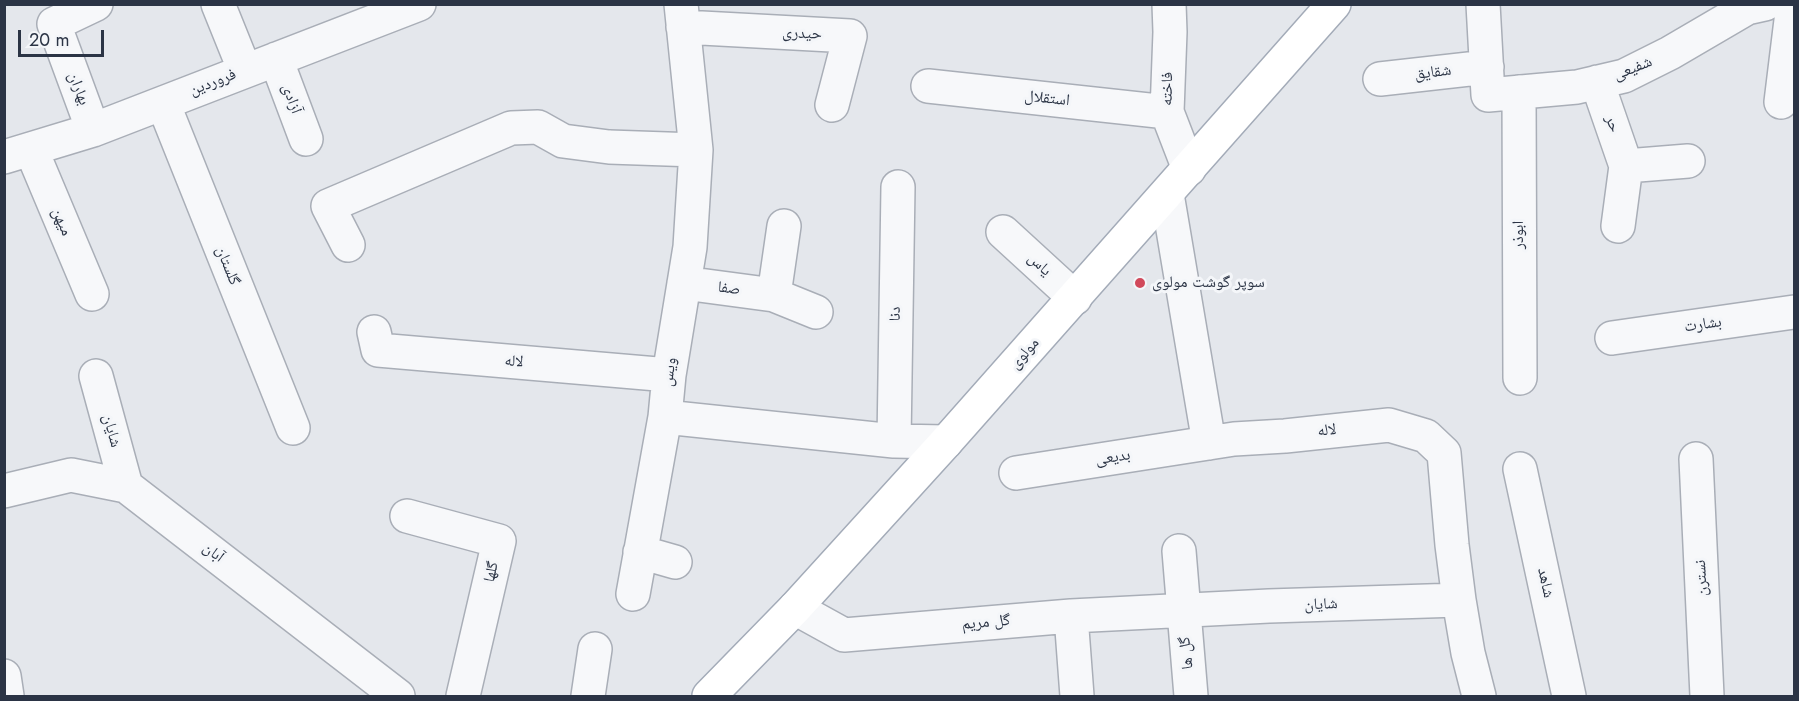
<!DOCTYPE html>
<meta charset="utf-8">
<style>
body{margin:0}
#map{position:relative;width:1799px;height:701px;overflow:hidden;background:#e4e7ec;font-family:Jost,sans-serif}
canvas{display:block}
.frame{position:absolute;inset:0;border:6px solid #2b3445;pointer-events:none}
.scale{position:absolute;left:18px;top:30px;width:86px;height:27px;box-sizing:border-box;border:3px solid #2b3445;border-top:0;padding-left:8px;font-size:18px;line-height:21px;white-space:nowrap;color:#2b3445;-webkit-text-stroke:4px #f4f6f9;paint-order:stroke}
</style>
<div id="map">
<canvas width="1799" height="701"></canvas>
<div class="frame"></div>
<div class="scale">20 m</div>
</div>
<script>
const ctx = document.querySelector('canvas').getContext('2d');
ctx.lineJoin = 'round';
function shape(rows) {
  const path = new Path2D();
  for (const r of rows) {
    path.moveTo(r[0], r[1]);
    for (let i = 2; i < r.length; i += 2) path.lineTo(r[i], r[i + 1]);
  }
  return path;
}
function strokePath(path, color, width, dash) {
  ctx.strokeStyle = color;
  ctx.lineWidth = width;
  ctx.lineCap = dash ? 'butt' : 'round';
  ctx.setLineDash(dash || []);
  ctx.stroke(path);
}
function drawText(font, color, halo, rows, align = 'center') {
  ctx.font = font + ' Jost,"Noto Naskh Arabic",sans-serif';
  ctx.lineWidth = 6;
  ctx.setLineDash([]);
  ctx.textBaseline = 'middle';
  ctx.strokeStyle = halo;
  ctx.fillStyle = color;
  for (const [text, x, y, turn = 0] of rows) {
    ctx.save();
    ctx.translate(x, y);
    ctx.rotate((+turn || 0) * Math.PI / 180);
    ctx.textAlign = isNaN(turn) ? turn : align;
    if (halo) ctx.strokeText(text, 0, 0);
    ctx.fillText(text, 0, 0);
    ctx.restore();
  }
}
const minor = shape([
 [218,4,245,71],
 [1169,4,1170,32,1167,112,1189,169],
 [1483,4,1488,95,1577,87,1624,76,1670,53,1747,8,1765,4],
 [683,27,850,36,832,105],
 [276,59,306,139],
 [1380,79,1487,67],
 [1597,82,1626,166,1618,226],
 [928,86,1167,112],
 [1519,92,1520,378],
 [1781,102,1793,4],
 [163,103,293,428],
 [93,130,54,24,96,4],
 [31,149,92,294],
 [4,157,93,130,419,4],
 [1626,166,1688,161],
 [1167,194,1209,443],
 [1003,232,1075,298],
 [348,245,328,206,511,128,538,127,563,141,609,147,696,150],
 [684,283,774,295,784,226],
 [774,295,816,312],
 [374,332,378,350,669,375],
 [1612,338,1794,312],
 [96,376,126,486],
 [665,417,894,441,946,442],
 [894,441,898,187],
 [1696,459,1707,696],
 [1520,469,1569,696],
 [1016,473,1234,439,1285,436,1389,425,1426,436,1444,453,1452,545,1459,600,1468,653,1479,696],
 [4,491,71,475,126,486,398,696],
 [407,516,499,541,463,696],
 [1179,551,1191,696],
 [640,552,675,562],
 [633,594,665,417,669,375,690,247,696,150,681,4],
 [795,608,844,635,1071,616,1269,606,1459,600],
 [1071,616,1077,696],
 [4,676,7,696],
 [588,696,595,649]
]);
const major = shape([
 [709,696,795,608,946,442,1334,4]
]);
strokePath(minor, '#a9aeb7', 36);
strokePath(major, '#a3abb8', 36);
strokePath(minor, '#f7f8fa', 33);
strokePath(major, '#fff', 33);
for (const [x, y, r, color] of [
 [1140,283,6,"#d1495b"]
]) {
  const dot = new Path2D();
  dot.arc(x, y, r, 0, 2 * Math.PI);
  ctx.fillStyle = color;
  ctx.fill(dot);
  strokePath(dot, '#f4f6f9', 2);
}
drawText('16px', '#2b3445', '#f4f6f9', [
 ["حیدری",802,34,3],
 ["شفیعی",1633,69,-22],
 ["شقایق",1433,73,-7],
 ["فروردین",213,83,-21],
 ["بهاران",78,89,69],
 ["فاخته",1168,89,-89],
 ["آزادی",291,99,70],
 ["استقلال",1047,99,6],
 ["حر",1612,124,71],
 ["میهن",61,222,67],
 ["ابوذر",1519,235,-90],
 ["یاس",1039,265,43],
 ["گلستان",227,266,68],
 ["صفا",729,289,7],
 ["دنا",896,314,-89],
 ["بشارت",1703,325,-8],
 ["مولوی",1025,354,-49],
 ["لاله",514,362,5],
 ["ویس",670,372,-82],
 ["شایان",111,431,75],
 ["لاله",1327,431,-6],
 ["بدیعی",1113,458,-9],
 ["آبان",213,553,38],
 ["گلها",492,572,-77],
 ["نسترن",1702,578,-93],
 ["شاهد",1545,583,78],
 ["شایان",1321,605,-2],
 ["گل مریم",986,623,-5],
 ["گل ها",1187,653,-96]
]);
drawText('16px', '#2b3445', '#f4f6f9', [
 ["سوپر گوشت مولوی",1152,283]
], 'left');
</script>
